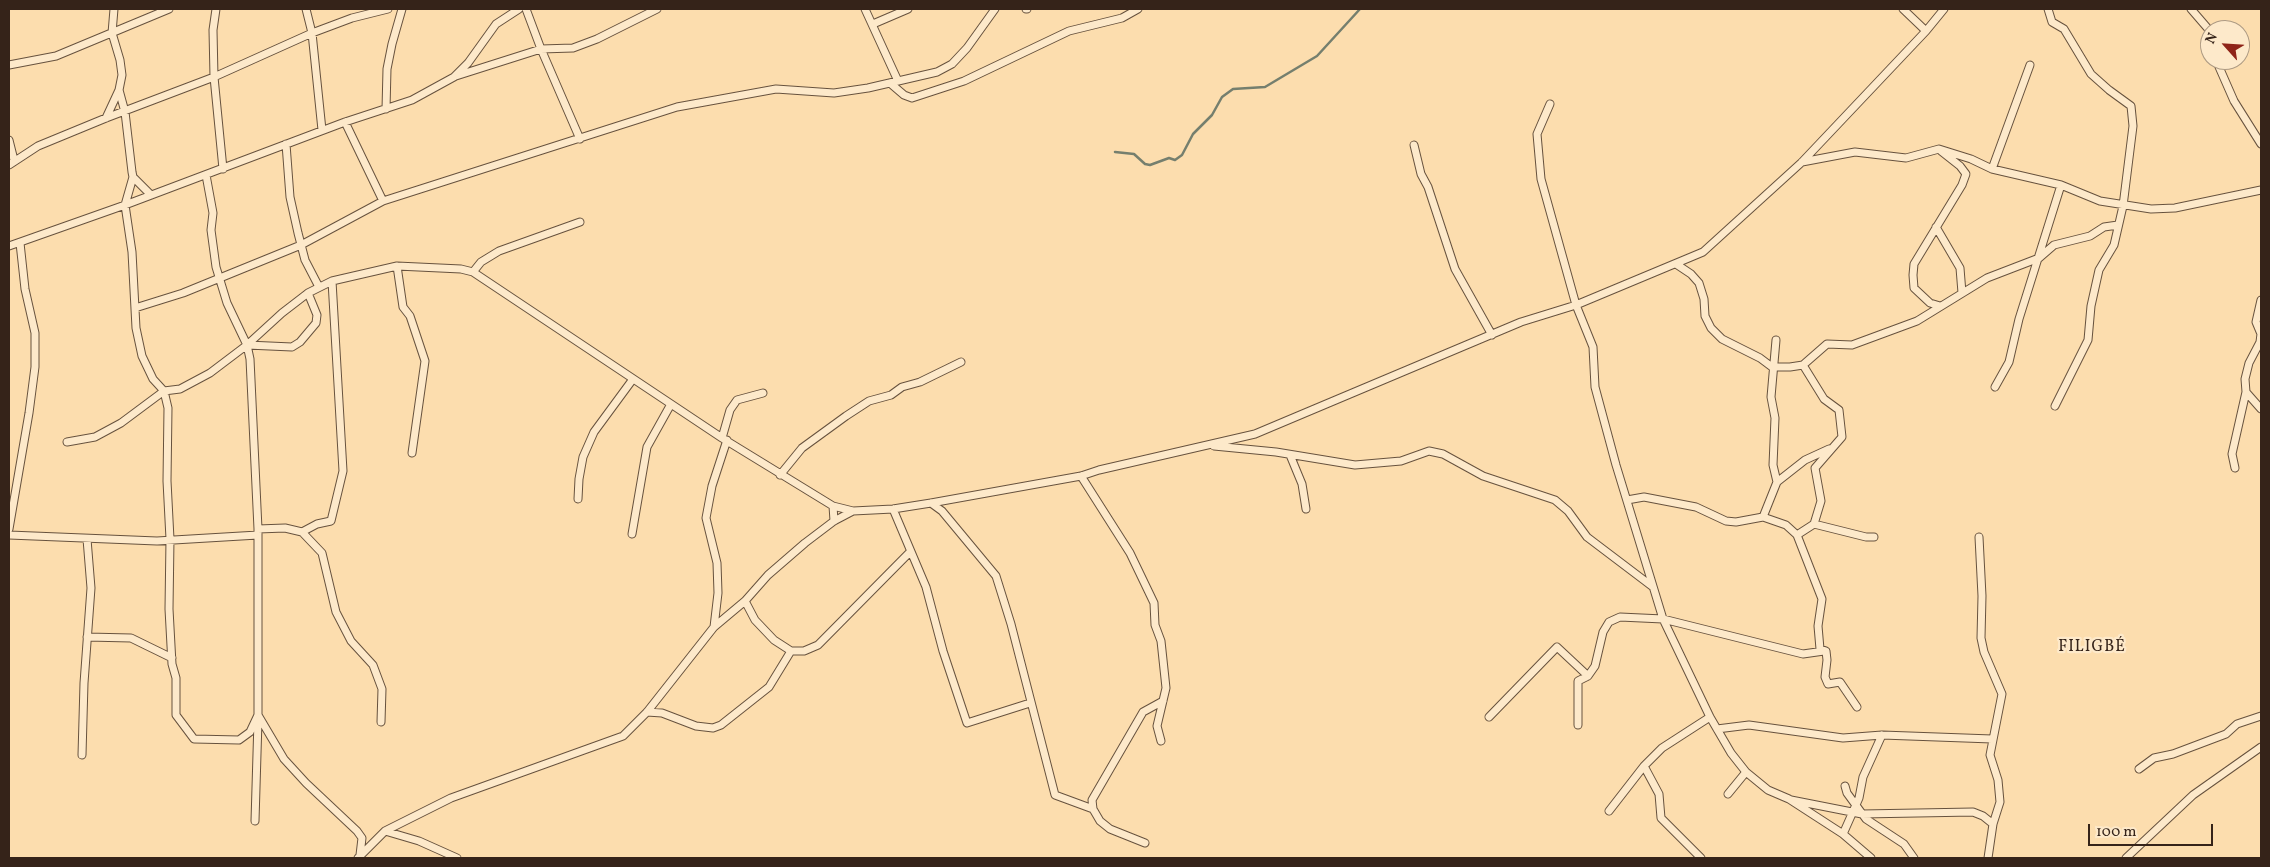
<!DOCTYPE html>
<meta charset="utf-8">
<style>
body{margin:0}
#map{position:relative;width:2270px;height:867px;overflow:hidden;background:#fcddae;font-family:Vollkorn,serif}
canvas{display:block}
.frame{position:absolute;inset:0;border:10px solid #352319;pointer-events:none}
.north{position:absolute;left:2200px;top:20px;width:50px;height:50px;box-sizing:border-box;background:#fde9ca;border:1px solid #ad9a83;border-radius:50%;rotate:296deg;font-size:14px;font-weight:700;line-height:20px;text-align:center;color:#352319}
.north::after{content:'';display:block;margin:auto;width:18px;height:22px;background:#8f2418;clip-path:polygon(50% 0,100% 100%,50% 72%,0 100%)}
.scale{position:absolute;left:2088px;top:824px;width:125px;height:22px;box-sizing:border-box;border:2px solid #352319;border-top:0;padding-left:6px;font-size:15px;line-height:18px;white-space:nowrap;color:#352319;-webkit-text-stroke:4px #fde9ca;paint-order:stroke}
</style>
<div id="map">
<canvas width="2270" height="867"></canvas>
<div class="frame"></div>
<div class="north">N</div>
<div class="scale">100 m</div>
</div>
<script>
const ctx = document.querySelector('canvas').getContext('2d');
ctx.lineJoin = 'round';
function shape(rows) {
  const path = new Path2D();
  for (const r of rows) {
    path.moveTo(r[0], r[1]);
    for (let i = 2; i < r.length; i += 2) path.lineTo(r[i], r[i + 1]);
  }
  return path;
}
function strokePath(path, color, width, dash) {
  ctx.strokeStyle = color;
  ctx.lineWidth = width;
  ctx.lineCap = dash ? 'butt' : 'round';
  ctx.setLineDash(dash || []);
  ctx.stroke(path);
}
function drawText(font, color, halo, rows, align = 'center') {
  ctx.font = font + ' Vollkorn,serif';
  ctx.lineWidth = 4.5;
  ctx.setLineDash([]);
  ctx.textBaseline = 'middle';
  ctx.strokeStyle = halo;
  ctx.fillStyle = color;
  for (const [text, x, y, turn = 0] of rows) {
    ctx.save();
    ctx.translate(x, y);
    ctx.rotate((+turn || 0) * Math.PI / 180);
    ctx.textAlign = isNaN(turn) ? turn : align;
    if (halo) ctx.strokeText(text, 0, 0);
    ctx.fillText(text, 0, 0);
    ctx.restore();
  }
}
strokePath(shape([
 [1115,152,1134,154,1145,164,1150,165,1169,158,1175,160,1182,155,1193,134,1212,115,1222,97,1233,89,1265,87,1317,56,1360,9]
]), '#757f6e', 2.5);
const street = shape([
 [114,9,112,33,120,60,122,75,119,90,125,112,132,172,133,177,151,195],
 [216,9,213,30,214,77,223,169],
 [306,9,312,33,322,130],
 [526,9,541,49,580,139],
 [865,9,898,81],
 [1026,9,1027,9],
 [1903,9,1926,31],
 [2048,9,2052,22,2064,29,2091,74,2109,90,2131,106,2133,126,2123,206,2114,245,2099,270,2091,306,2088,340,2055,406],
 [2191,9,2210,31],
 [873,24,908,9],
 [2216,60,2234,101,2261,144],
 [9,65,56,56,169,9],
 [456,76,541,49,573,48,597,39,657,9],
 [890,83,904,95,912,98,964,81,1069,31,1122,18,1138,9],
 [1550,104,1537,134,1541,179,1576,305,1593,347,1595,387,1616,465,1663,619,1710,717,1731,753,1746,772,1768,790,1789,799,1843,834,1871,858],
 [386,109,387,69,392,44,402,9],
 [106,118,119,90],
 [345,122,383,201],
 [9,140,14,160],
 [286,144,290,197,298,233,305,260,319,287],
 [1414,145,1421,174,1428,187,1455,269,1492,335],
 [1802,162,1855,152,1906,158,1939,149,1971,159,1992,169,2061,185,2100,201,2151,209,2175,208,2261,190],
 [9,165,38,146,106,118,214,77,312,33,352,18,388,9],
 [1992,169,2030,65],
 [133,177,125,205,132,252,136,328,142,356,153,379,164,391,168,408,167,481,170,539,169,609,172,664,176,678,176,715,194,739,239,740,250,732,258,715,258,529,250,359,247,345,227,303,216,267,211,230,213,213,206,175],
 [1936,227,1960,268,1962,293],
 [9,246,125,205,345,122,412,100,454,77,468,63,496,24,519,9],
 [1676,264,1691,274,1699,283,1704,299,1705,316,1711,328,1722,339,1760,358,1772,367,1790,367,1803,365,1827,344,1852,345,1917,321,1987,278,2039,258,2054,245,2090,236,2104,227,2118,225],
 [397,266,403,307,410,316,425,361,412,453],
 [473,272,481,262,499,251,580,222],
 [2261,300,2256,322,2261,334,2260,342,2249,363,2245,379,2246,392,2261,409],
 [1940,306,1930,303,1914,288,1913,275,1914,264,1962,185,1966,174,1960,166,1941,151],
 [135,308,183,293,301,245,383,201,677,107,776,89,834,93,868,88,937,72,952,64,967,48,995,9],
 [1776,340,1771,397,1775,418,1773,465,1777,482],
 [247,345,292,347,300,342,316,323,317,315,308,293],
 [1803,365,1824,399,1839,410,1842,437,1815,468,1821,501,1814,524],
 [1995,387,2009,362,2019,319,2061,185],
 [722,438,730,410,737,400,763,393],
 [67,442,95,437,121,423,164,391,180,389,210,373,247,345,282,313,308,293,332,281,397,266,461,269,473,272,722,438,833,506,834,521],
 [1214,446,1276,452,1355,465,1401,461,1429,451,1443,454,1483,476,1555,500,1568,511,1587,537,1653,587],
 [1290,455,1302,484,1306,509],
 [2235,468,2232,454,2246,392],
 [780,475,802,448,846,416,869,401,891,395,902,387,920,382,961,362],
 [1081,476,1130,553,1154,603,1155,625,1161,641,1166,688,1157,726,1161,741],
 [578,499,579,479,583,457,594,432,633,379],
 [1627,500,1644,497,1696,507,1726,521,1736,522,1763,517,1786,525,1797,535,1822,599,1818,626,1820,649,1826,651,1827,660,1825,677,1828,684,1840,682,1857,707],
 [931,503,942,511,996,576,1011,624,1055,795,1093,809],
 [833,506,853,511],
 [893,509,926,587,943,651,967,723,1030,703],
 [1763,517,1777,482,1805,460,1829,449],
 [9,529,29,413,35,367,35,333,25,289,20,243],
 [258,529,285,528,302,532,322,553,336,612,351,641,373,665,382,689,381,722],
 [302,532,317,524,331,521,343,471,332,281],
 [632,534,647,447,671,404],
 [9,535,157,541,258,535],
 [1797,535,1814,524,1866,537,1874,537],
 [1979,537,1982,596,1981,638,1984,652,2002,694,1990,755,1998,780,2000,802,1993,824,1988,858],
 [745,601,755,620,774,640,791,651,804,651,818,645,910,552],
 [714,627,718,593,717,563,706,518,712,486,727,440],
 [87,637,131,638,172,658],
 [647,712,662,713,696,726,713,728,721,725,769,687,791,651],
 [258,715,284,759,306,783,357,831,362,838,360,855],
 [1489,717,1557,647,1588,676],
 [1578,725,1578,681,1588,676,1595,666,1603,632,1609,622,1620,617,1663,619,1803,654,1824,651],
 [1717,729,1749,725,1843,738,1882,735,1992,739],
 [82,755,84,683,91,588,87,539],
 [1644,766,1659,794,1661,818,1701,858],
 [2139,769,2154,758,2173,754,2226,734,2237,724,2261,716],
 [1845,786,1847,793,1866,819,1904,844,1914,858],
 [1728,794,1746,772],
 [1791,800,1862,814,1973,812,1983,816,1993,824],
 [1609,811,1644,766,1662,748,1710,717],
 [255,821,258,720],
 [385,831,419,841,457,858],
 [1843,834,1859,798,1863,777,1882,735],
 [1145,843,1110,829,1100,821,1093,809,1092,800,1143,712,1163,701],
 [358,858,385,831,451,798,623,736,647,712,714,627,745,601,768,575,805,543,834,521,853,511,893,509,931,503,1081,476,1099,470,1255,434,1521,322,1576,305,1703,252,1802,162,1926,31,1944,9],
 [2126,858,2193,795,2261,747]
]);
strokePath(street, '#67523e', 9);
strokePath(street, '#fde9ca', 7);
ctx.letterSpacing = '1px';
drawText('16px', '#352319', '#fde9ca', [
 ["FILIGBÉ",2092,648]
]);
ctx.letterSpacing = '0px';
</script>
